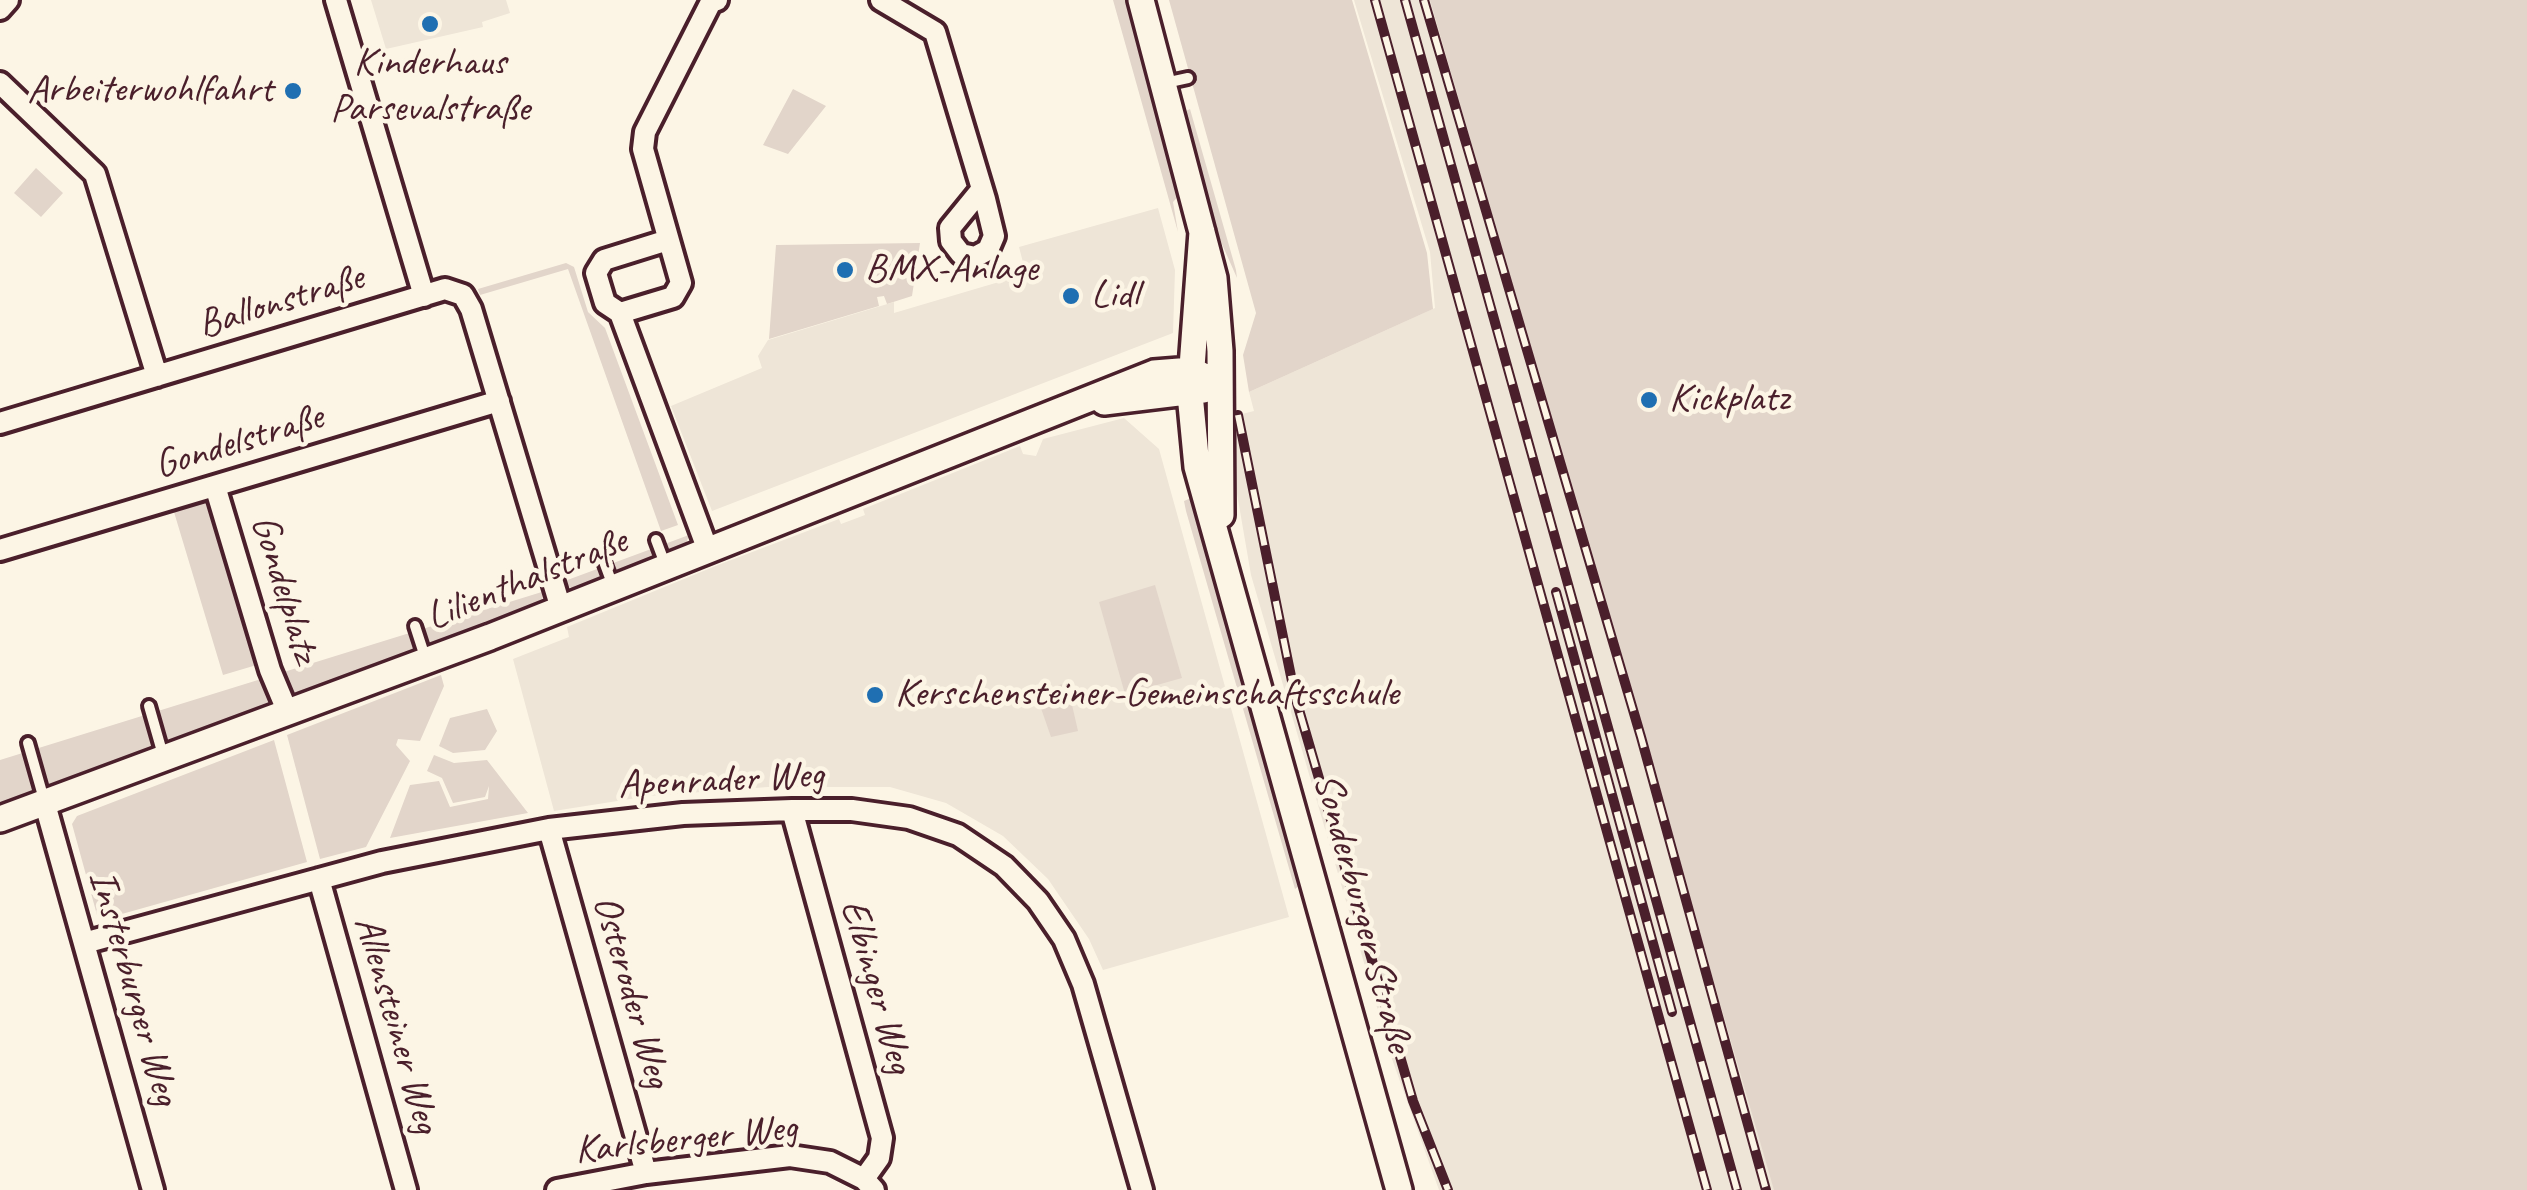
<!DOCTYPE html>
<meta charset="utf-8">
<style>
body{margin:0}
canvas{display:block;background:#fcf5e5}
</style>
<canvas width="2527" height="1190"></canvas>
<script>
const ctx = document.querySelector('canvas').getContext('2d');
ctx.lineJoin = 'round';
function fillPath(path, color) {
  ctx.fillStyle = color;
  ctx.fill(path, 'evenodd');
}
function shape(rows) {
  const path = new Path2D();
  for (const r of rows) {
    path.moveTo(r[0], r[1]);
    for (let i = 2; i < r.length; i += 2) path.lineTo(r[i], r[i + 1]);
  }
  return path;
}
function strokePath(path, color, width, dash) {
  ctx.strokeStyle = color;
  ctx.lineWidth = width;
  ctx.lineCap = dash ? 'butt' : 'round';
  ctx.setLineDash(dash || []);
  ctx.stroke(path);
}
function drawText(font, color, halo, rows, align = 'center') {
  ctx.font = font + ' Caveat,sans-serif';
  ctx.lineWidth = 9;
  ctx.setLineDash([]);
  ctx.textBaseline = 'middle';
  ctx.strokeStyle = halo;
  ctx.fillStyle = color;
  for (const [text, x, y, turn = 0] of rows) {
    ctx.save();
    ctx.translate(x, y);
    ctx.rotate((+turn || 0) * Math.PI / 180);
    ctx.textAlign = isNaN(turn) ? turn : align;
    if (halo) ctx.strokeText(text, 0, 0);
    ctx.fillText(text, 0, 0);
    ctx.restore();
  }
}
fillPath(shape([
 [371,0,506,0,510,13,482,22,483,27,386,49],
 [1354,0,1431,0,1776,1190,1439,1190,1392,1059,1251,575,1229,447,1230,417,1254,411,1249,392,1435,308,1430,252],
 [1158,208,1175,270,1173,333,712,511,671,406,762,368,758,356,768,340,894,302,894,313,1026,274,1019,247],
 [1124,418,1159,449,1289,917,1103,970,1089,939,1048,879,1003,836,946,803,890,787,768,787,649,796,554,811,513,659,569,637,567,627,718,565,839,519,841,524,865,515,863,509,1020,446,1023,454,1036,456,1043,439]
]), '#eee5d7');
fillPath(shape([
 [1113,0,1128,0,1182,192,1173,202,1178,232],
 [1169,0,1352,0,1427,253,1433,309,1249,392,1243,355,1256,313],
 [1430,0,2527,0,2527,1190,1774,1190],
 [793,89,826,106,788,154,763,145],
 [1190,109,1236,270,1237,278,1214,226,1182,113],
 [36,168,63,193,41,217,14,193],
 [920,243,912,296,887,304,884,296,877,297,879,306,769,339,776,245],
 [566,263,574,267,588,312,605,328,678,525,661,531,568,269,480,295,478,289],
 [1191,498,1210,542,1303,883,1295,889,1186,511,1184,501],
 [210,501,260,664,223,675,174,512],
 [689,535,685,547,578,592,562,582],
 [1155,585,1182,678,1125,694,1099,602],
 [545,591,539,608,0,806,0,760],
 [441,675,444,686,420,741,398,739,396,745,410,761,366,847,320,859,287,735],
 [1067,683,1078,731,1051,737,1035,691],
 [487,709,497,731,485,750,453,753,439,746,450,718],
 [274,740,307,862,104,919,97,915,72,824,77,816],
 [434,755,454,763,487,760,528,813,390,838,410,785,439,781,450,807,488,799,489,786,485,797,453,803,442,778,427,771]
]), '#e2d5ca');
const service = shape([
 [1165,83,1188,78],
 [656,540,665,564],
 [603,559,613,586],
 [415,626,426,660],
 [149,706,163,755],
 [28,743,45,803]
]);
const minor = shape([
 [336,0,424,296],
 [881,0,935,32,985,199,994,236,988,250,975,257,961,254,951,241,950,228,981,190],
 [0,9,8,0],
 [0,83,95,174,157,376],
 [668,240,604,260,596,273,605,303,620,313,707,548],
 [620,313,673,297,681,283,643,149,645,132,711,2,717,0],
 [0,423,445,289,463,295,471,309,561,609],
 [215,486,270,670,288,713],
 [0,550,499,401],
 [45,804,153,1190],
 [792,810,882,1138,879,1158,864,1179],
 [549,829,646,1173],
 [319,879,406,1190],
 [84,943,382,862,549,829,683,814,792,810,852,810,909,818,958,835,1004,866,1038,901,1064,939,1083,984,1142,1190],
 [557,1190,646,1173,790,1156,830,1162,864,1179,874,1190]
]);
const tertiary = shape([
 [1141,0,1214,278,1220,351,1221,515],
 [1202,232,1190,394,1197,467,1399,1190],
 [1104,402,1203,390],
 [0,819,490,637,1154,373,1192,370,1220,385]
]);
strokePath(service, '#4a1f2b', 18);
strokePath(minor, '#4a1f2b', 28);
strokePath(tertiary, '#4a1f2b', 32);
strokePath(service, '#fcf5e5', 10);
strokePath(minor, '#fcf5e5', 20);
strokePath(tertiary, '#fcf5e5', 25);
const rail = shape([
 [1375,0,1707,1190],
 [1405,0,1737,1190],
 [1424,0,1641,737,1766,1190],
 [1238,415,1295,696,1413,1101,1448,1190],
 [1556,592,1672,1012]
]);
strokePath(rail, '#4a1f2b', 10);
strokePath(rail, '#fcf5e5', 6, [19]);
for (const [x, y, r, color] of [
 [430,24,10,"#1f6fb2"],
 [293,91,10,"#1f6fb2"],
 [845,270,10,"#1f6fb2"],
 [1071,296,10,"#1f6fb2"],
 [1649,400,10,"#1f6fb2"],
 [875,695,10,"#1f6fb2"]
]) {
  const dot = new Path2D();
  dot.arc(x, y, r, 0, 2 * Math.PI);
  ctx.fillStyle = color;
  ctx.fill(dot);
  strokePath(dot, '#fcf5e5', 4);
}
drawText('40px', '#4a1f2b', '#fcf5e5', [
 ["Kinderhaus",430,64,"center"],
 ["Parsevalstraße",430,110,"center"],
 ["Arbeiterwohlfahrt",273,91,"right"],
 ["BMX-Anlage",865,270],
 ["Lidl",1091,296],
 ["Kickplatz",1669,400],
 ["Kerschensteiner-Gemeinschaftsschule",895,695]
], 'left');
drawText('40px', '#4a1f2b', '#fcf5e5', [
 ["Ballonstraße",281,302,-17],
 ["Gondelstraße",239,442,-17],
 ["Lilienthalstraße",527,580,-22],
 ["Gondelplatz",284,589,73],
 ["Apenrader Weg",721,781,-3],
 ["Sonderburger Straße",1362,913,75],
 ["Elbinger Weg",876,987,74],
 ["Insterburger Weg",133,988,74],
 ["Osteroder Weg",631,992,74],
 ["Allensteiner Weg",396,1025,74],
 ["Karlsberger Weg",686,1140,-6]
]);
</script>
